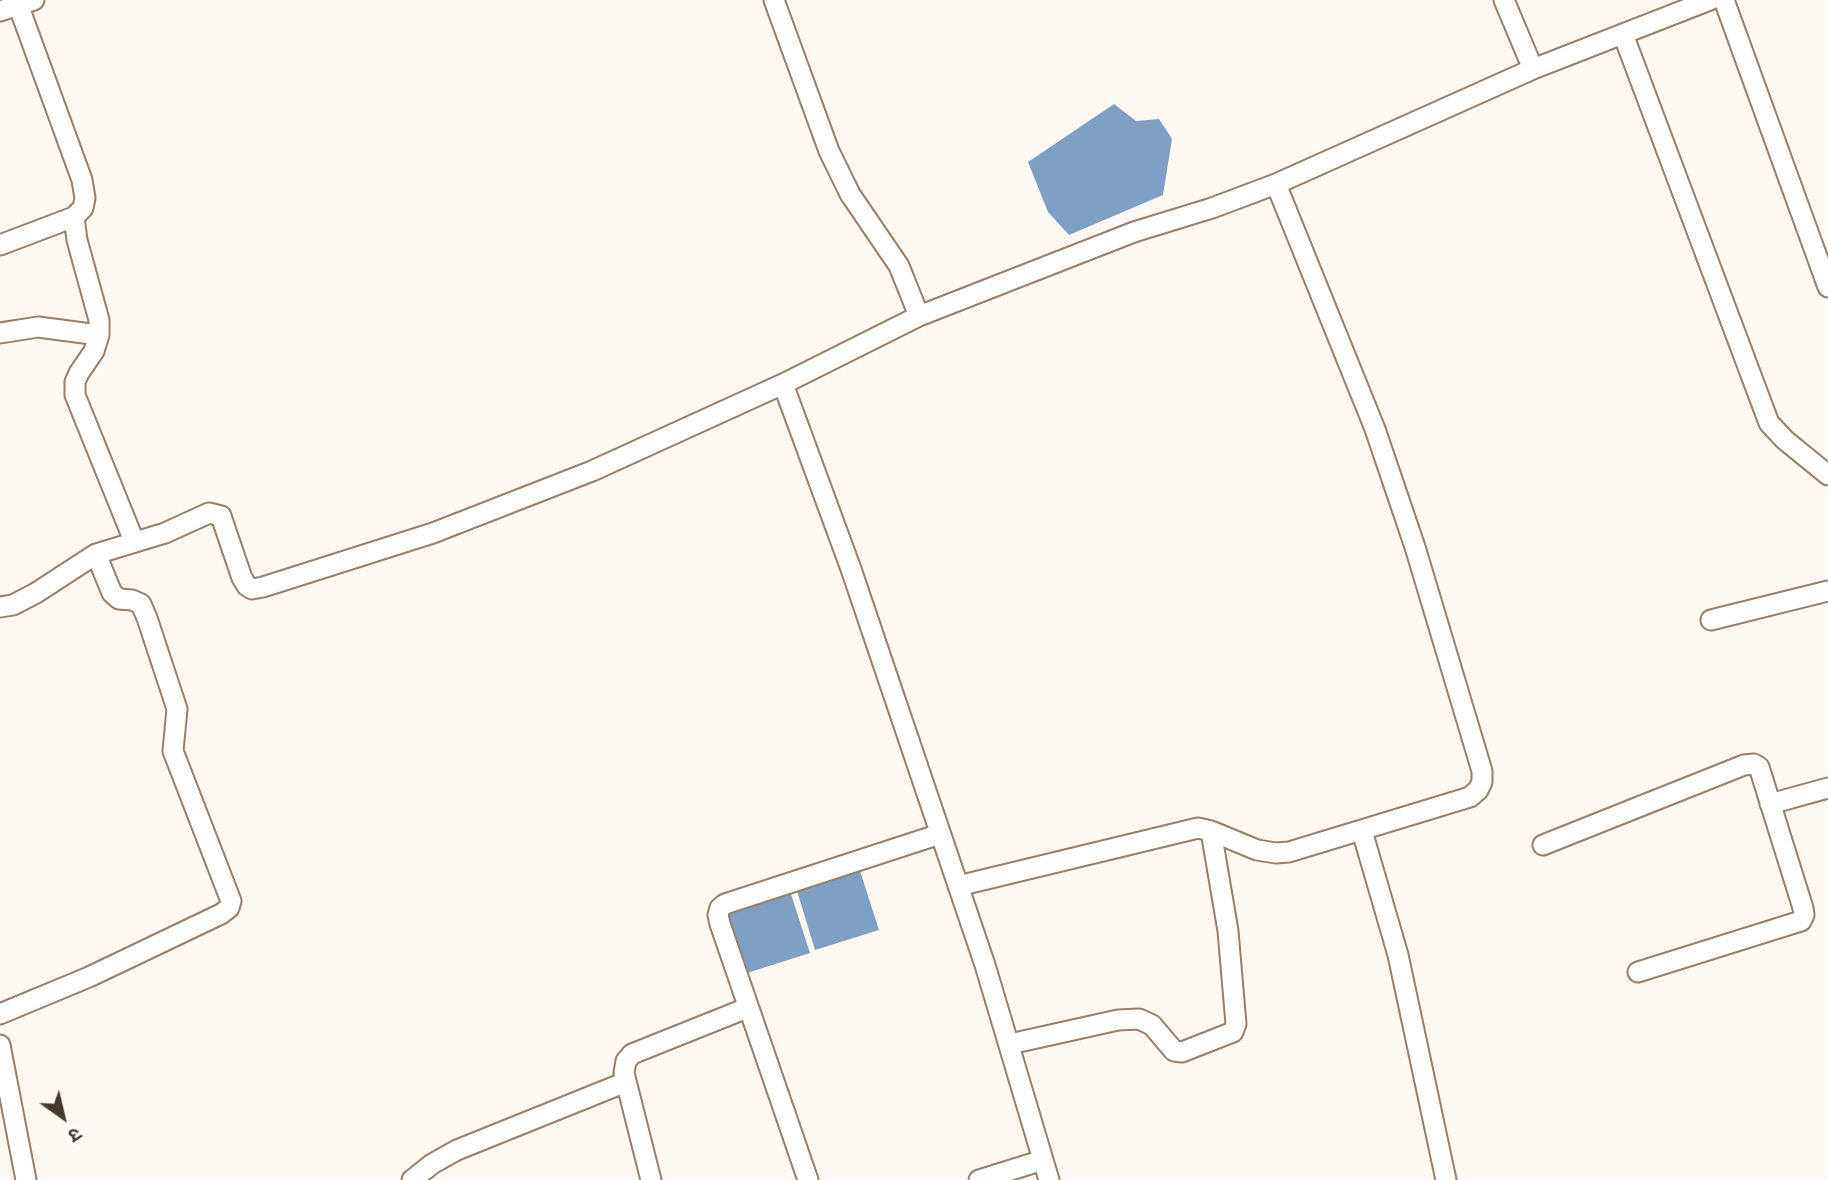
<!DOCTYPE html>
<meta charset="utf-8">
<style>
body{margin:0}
#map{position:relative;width:1828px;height:1180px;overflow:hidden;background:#fff8f3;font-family:Montserrat,"Noto Sans Devanagari",sans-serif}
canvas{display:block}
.north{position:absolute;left:28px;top:1082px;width:70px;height:70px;-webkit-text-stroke:5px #fff;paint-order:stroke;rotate:146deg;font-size:19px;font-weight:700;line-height:28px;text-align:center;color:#453930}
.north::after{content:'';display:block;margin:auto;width:24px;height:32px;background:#453930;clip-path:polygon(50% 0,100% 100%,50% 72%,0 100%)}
</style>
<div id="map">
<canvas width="1828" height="1180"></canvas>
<div class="north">उ</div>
</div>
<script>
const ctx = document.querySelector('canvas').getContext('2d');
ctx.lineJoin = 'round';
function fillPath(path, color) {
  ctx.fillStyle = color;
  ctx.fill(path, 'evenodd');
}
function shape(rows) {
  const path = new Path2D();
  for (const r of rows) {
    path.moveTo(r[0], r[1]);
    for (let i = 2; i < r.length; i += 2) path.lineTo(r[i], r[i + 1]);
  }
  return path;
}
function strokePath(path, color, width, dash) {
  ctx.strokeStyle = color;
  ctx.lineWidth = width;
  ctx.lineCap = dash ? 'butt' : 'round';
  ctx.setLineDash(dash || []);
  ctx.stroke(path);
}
fillPath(shape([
 [1114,104,1136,121,1159,119,1172,139,1163,195,1069,235,1048,212,1028,162],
 [860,871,879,930,815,950,797,891],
 [791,894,810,953,747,973,728,914]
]), '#7ea0c5');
const street = shape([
 [774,0,829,151,850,194,899,266,919,316],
 [1504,0,1533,69],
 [1724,0,1828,287],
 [0,11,34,0],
 [1623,34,1769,423,1785,440,1828,475],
 [74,217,77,240,99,320,99,335,94,351,79,373,75,382,75,395,134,541],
 [0,245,74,217,83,208,85,198,82,180,19,7],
 [0,333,38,327,99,335],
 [783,384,851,569,985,965,1049,1180],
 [0,607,13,605,36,593,96,554,165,533,209,513,221,516,242,578,247,586,252,589,263,587,433,533,592,471,783,384,919,316,1134,232,1212,208,1276,184,1533,69,1710,0],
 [1711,620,1828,591],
 [1770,804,1828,788],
 [1362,831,1398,955,1446,1180],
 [1543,845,1744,765,1754,764,1759,767,1803,908,1804,915,1801,921,1638,972],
 [958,886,1198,828,1211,831,1257,850,1276,853,1289,852,1470,797,1478,790,1482,782,1482,771,1415,547,1375,429,1276,184],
 [0,1014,89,977,221,914,229,908,231,901,173,751,177,709,147,618,141,604,132,600,119,599,112,593,96,554],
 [1010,1044,1118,1020,1139,1019,1152,1025,1174,1051,1182,1052,1233,1032,1236,1024,1228,931,1211,831],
 [0,1045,26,1180],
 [412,1180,432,1164,457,1150,626,1082],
 [651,1180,624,1073,626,1061,632,1054,747,1008],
 [808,1180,720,924,718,915,720,908,725,904,940,834],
 [979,1180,1043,1160]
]);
strokePath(street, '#9a7f68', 23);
strokePath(street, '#fff', 19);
</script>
